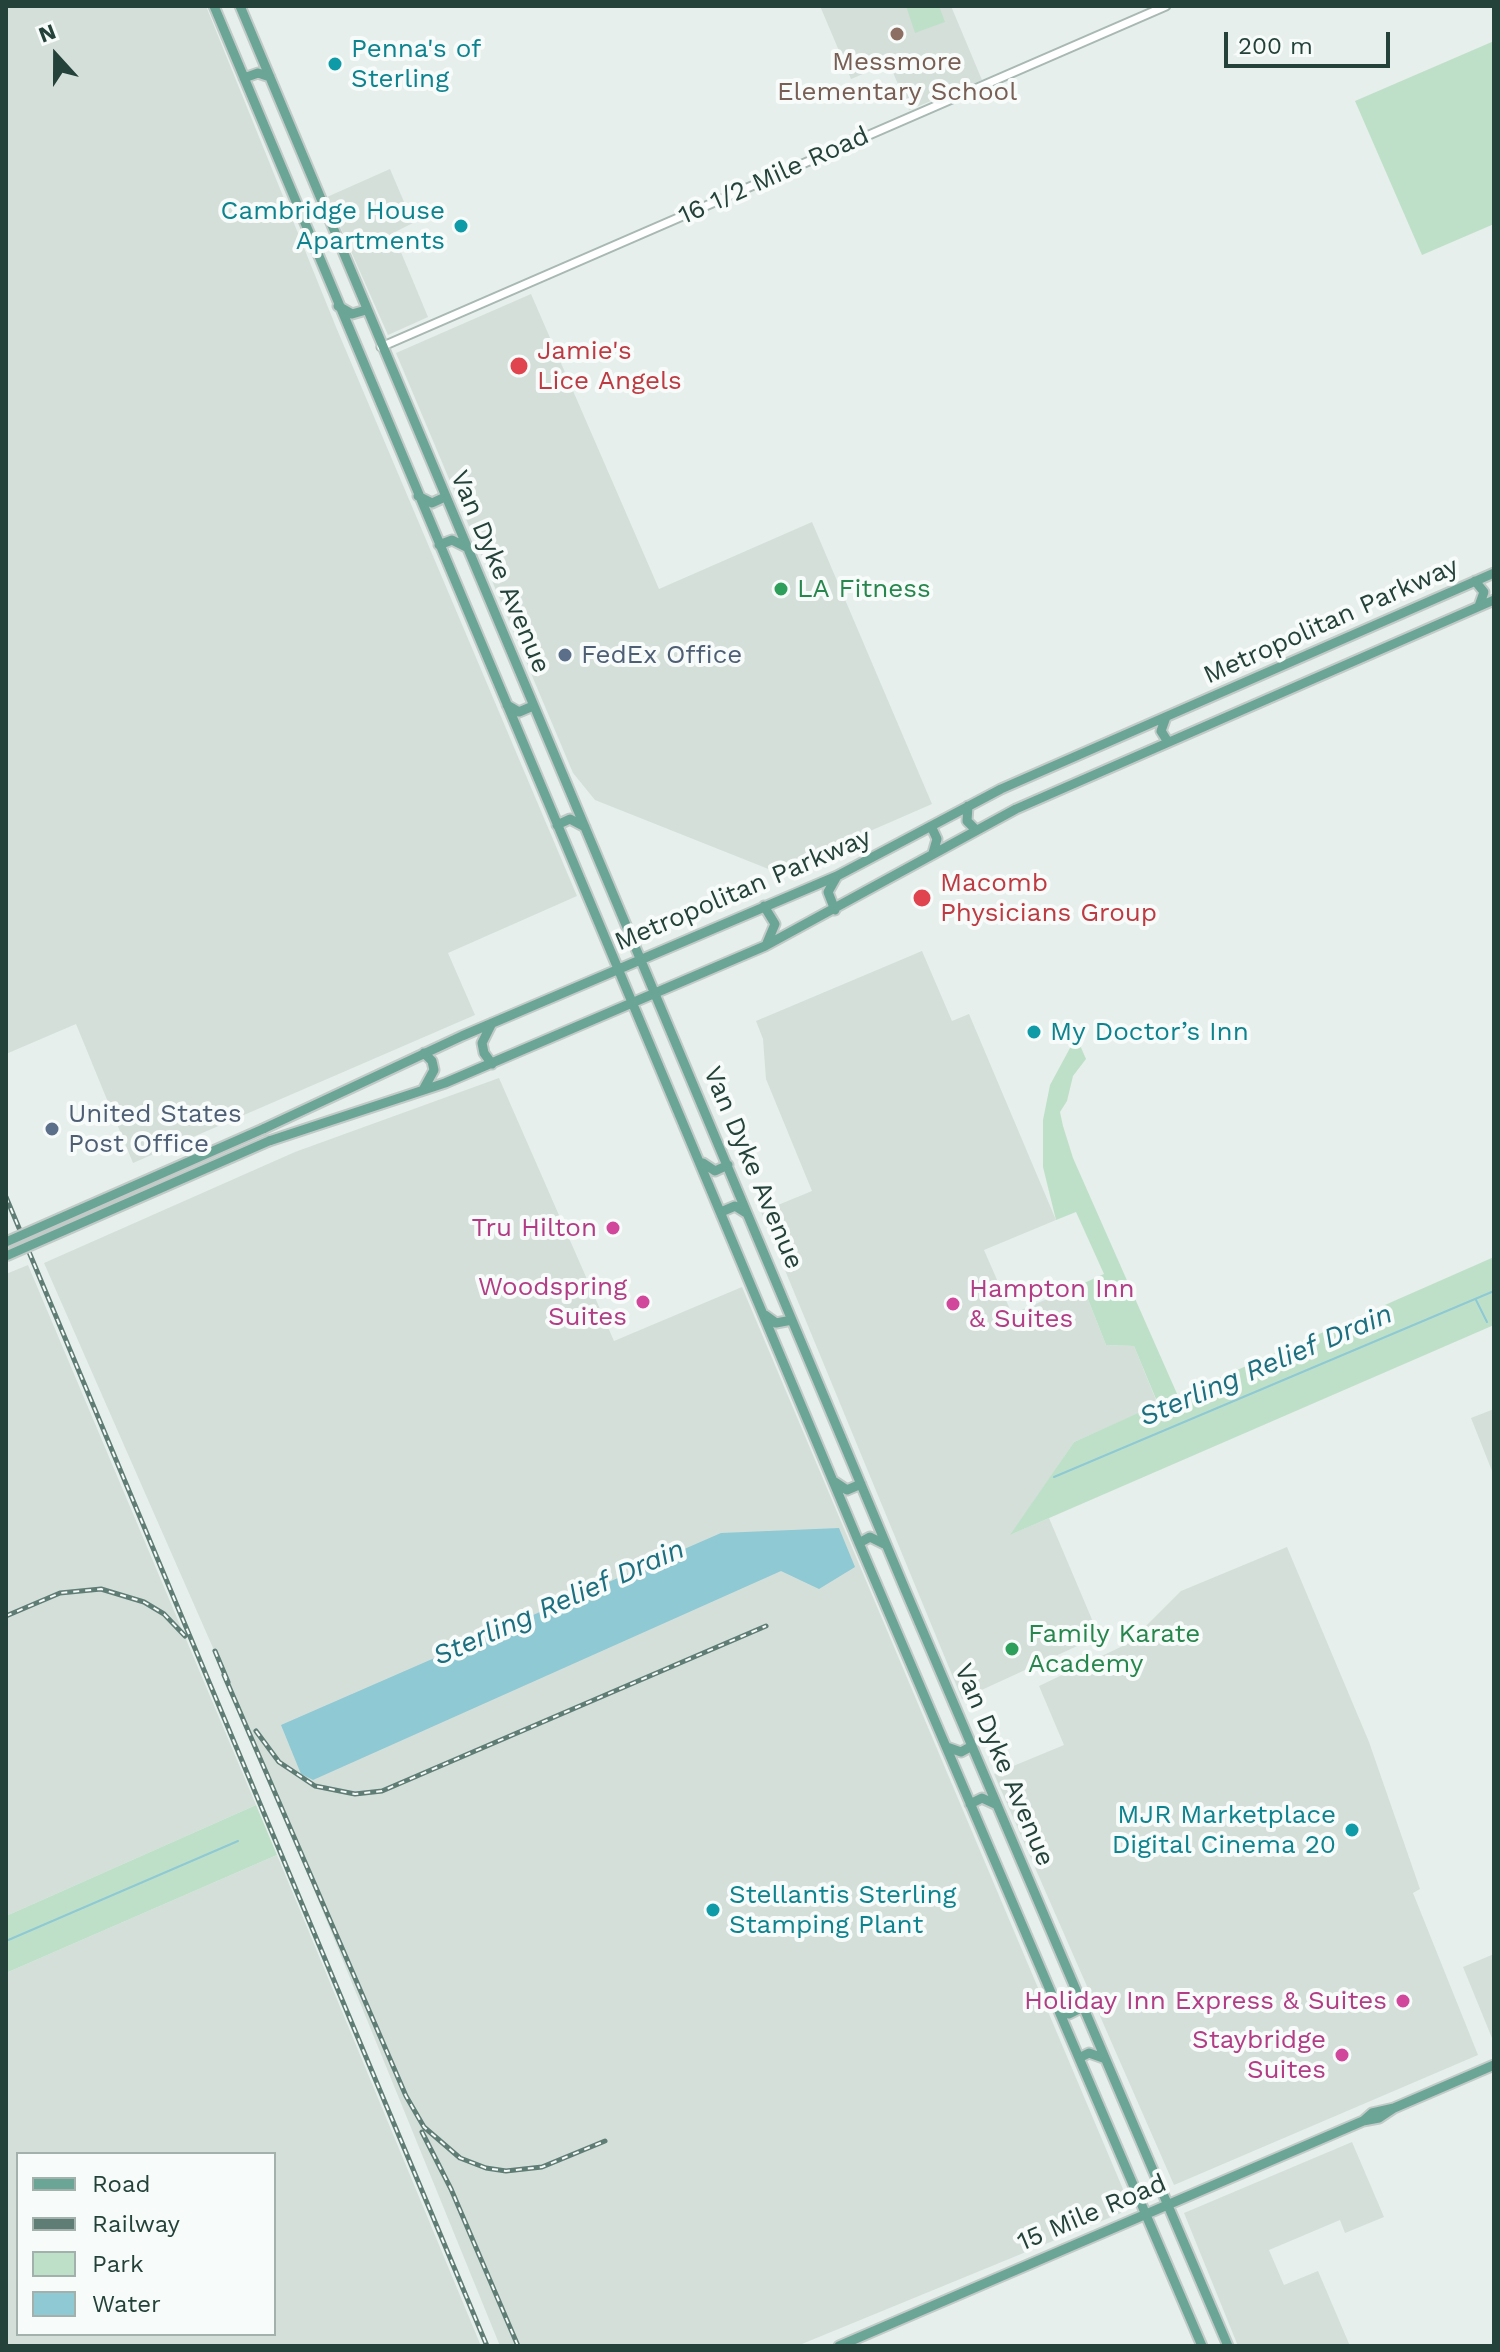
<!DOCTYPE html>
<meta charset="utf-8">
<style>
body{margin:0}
#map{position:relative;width:1500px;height:2352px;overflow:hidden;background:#e6efeb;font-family:"Work Sans",sans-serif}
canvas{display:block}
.frame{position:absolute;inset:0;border:8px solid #24423a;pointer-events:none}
.legend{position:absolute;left:16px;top:2152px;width:260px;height:184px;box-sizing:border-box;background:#f7fbf9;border:2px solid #a3b1ad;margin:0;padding:10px 14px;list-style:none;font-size:24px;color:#24423a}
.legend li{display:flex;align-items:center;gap:16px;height:40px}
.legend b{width:40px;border:2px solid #a3b1ad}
.north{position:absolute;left:16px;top:16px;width:80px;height:80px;-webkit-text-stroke:6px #f7fbf9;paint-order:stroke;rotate:339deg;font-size:22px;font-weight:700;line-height:32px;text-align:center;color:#24423a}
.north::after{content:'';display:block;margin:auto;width:28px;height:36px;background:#24423a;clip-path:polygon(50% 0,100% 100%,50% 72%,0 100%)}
.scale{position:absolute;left:1224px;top:32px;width:166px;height:36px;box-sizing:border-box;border:4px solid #24423a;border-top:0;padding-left:10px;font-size:24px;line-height:28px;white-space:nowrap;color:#24423a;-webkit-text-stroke:6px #f7fbf9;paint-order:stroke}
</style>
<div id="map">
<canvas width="1500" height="2352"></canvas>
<div class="frame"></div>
<ul class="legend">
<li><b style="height:10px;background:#6aa596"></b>Road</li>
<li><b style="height:10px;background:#5f7d75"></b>Railway</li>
<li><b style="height:22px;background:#bfe0c8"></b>Park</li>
<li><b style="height:22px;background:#8ec9d4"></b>Water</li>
</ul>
<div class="north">N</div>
<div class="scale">200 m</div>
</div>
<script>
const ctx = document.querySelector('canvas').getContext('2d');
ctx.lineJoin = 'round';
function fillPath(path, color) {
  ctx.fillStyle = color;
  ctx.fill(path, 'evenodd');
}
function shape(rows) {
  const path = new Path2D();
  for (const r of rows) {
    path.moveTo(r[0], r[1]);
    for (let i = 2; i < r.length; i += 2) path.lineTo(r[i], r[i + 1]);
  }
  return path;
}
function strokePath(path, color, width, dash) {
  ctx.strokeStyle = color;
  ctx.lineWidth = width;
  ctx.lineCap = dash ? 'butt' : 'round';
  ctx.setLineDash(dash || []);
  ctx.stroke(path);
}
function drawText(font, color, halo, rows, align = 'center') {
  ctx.font = font + ' "Work Sans",sans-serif';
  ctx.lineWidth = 8;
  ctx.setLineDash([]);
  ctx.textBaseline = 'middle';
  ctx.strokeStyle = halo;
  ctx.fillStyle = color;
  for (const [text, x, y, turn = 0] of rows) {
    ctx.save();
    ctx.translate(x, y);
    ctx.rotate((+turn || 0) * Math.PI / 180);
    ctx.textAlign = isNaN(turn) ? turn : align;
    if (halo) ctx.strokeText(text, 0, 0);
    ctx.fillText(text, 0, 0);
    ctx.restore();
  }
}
fillPath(shape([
 [6,6,206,6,336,327,577,896,448,953,475,1015,133,1163,76,1024,6,1054],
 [820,6,951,6,982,80,909,110,889,63,851,79],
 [390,169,413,223,393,233,428,317,388,335,327,197],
 [531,294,659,589,812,522,932,804,776,872,595,800,573,773,396,353],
 [922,951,952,1021,969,1014,1056,1220,984,1250,1012,1314,1082,1284,1106,1345,1134,1346,1158,1405,1074,1442,1012,1534,1049,1518,1099,1636,962,1699,761,1212,812,1191,766,1079,763,1039,756,1021],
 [499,1078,614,1341,742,1287,1128,2201,1121,2213,797,2346,500,2346,246,1723,44,1263,295,1152],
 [28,1265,256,1805,6,1916,6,1274],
 [1494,1409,1494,1476,1471,1418],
 [1287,1547,1369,1742,1420,1889,1413,1893,1478,2055,1174,2185,994,1774,1064,1745,1039,1686,1129,1643,1181,1591],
 [277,1855,481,2346,6,2346,6,1973],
 [18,2154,274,2154,274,2334,18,2334],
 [1494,1954,1494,2043,1463,1967],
 [1352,2142,1384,2217,1345,2233,1340,2220,1269,2250,1284,2285,1318,2271,1350,2346,1238,2346,1184,2213]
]), '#d4dfda');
fillPath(shape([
 [906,6,939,6,945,22,915,33],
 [1494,41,1494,224,1422,255,1355,101],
 [1079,1043,1086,1059,1073,1076,1067,1101,1060,1112,1063,1126,1073,1158,1178,1396,1494,1257,1494,1325,1010,1535,1074,1442,1158,1404,1134,1346,1106,1345,1082,1284,1104,1274,1076,1212,1056,1220,1043,1167,1043,1120,1050,1085,1070,1048],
 [256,1805,277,1855,6,1973,6,1916]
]), '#bfe0c8');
fillPath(shape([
 [839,1528,855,1567,819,1589,781,1571,313,1780,301,1774,281,1725,721,1533]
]), '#8ec9d4');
strokePath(shape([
 [1476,1300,1487,1322],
 [1054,1477,1494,1291],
 [6,1941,238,1841]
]), '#8ec9d4', 2);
const minor = shape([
 [381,347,1166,6]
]);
const major = shape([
 [214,6,859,1543,1202,2346],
 [240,6,907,1594,1228,2346],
 [244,78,258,73,270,77],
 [338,306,352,314,366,310],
 [418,496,432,503,445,497],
 [439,545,452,540,466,547],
 [1475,581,1484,592,1479,606],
 [507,705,519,712,533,706],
 [1166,717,1161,731,1168,742],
 [968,806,967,821,975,829],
 [557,825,570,819,585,827],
 [931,826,937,839,933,853],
 [764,906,775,924,767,943],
 [835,910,828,892,837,876],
 [492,1064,484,1053,482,1043,492,1023],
 [423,1090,434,1070,432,1061,424,1053],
 [263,1129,462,1036,837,876,1001,789,1494,573],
 [269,1141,445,1083,765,946,1016,809,1494,600],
 [703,1163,715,1171,728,1165],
 [721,1212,735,1206,746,1213],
 [765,1315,776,1323,792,1320],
 [835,1482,847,1490,861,1484],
 [859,1543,870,1537,884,1544],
 [947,1747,961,1752,972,1746],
 [970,1804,982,1798,997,1805],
 [1057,2007,1069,2014,1083,2007],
 [1079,2058,1089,2053,1103,2058],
 [1363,2121,1379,2118,1394,2108,1494,2065],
 [839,2346,1363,2121,1372,2113,1394,2108]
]);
strokePath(minor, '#a8b8b2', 11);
strokePath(major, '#c2cac8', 13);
strokePath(minor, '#fff', 7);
strokePath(major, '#6aa596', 9);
const rail = shape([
 [6,1197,487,2346],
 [6,1616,60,1593,101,1589,144,1602,164,1614,185,1636],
 [215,1651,228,1682],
 [224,1675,406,2096,424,2127,460,2158,486,2168,506,2171,542,2167,605,2141],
 [256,1731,279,1762,315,1786,355,1794,382,1791,766,1626],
 [422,2132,451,2189,518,2346]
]);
strokePath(rail, '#5f7d75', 5);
strokePath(rail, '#f7fbf9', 2, [6]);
const majorBridge = shape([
 [6,1242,263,1129],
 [6,1256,269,1141]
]);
strokePath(majorBridge, '#c2cac8', 13, []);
strokePath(majorBridge, '#6aa596', 9);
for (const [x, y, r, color] of [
 [897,34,8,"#8d6e63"],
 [335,64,8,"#0f9aa8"],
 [461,226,8,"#0f9aa8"],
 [519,366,10,"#e0444e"],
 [781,589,8,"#2e9e5b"],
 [565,655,8,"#5c6f8a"],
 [922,898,10,"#e0444e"],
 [1034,1032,8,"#0f9aa8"],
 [52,1129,8,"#5c6f8a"],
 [613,1228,8,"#d1479c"],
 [643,1302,8,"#d1479c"],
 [953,1304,8,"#d1479c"],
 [1012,1649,8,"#2e9e5b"],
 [1352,1830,8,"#0f9aa8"],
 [713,1910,8,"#0f9aa8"],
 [1403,2001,8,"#d1479c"],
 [1342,2055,8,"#d1479c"]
]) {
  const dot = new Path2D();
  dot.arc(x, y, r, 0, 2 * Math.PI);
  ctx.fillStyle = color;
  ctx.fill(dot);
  strokePath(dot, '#f7fbf9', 3);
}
drawText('26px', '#0d838f', '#f7fbf9', [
 ["Penna's of",351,49],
 ["Sterling",351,79],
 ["Cambridge House",445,211,"right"],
 ["Apartments",445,241,"right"],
 ["My Doctor’s Inn",1050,1032],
 ["MJR Marketplace",1336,1815,"right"],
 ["Digital Cinema 20",1336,1845,"right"],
 ["Stellantis Sterling",729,1895],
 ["Stamping Plant",729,1925]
], 'left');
drawText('26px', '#785e54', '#f7fbf9', [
 ["Messmore",897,62],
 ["Elementary School",897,92]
]);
drawText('26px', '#24423a', '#f7fbf9', [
 ["16 1/2 Mile Road",774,176,-24],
 ["Van Dyke Avenue",500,572,67],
 ["Metropolitan Parkway",1331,621,-24],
 ["Metropolitan Parkway",743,890,-23],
 ["Van Dyke Avenue",753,1168,67],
 ["Van Dyke Avenue",1004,1765,67],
 ["15 Mile Road",1092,2213,-23]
]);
drawText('26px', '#be3a42', '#f7fbf9', [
 ["Jamie's",537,351],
 ["Lice Angels",537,381],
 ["Macomb",940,883],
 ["Physicians Group",940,913]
], 'left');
drawText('26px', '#27864d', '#f7fbf9', [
 ["LA Fitness",797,589],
 ["Family Karate",1028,1634],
 ["Academy",1028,1664]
], 'left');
drawText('26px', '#4e5e75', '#f7fbf9', [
 ["FedEx Office",581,655],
 ["United States",68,1114],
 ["Post Office",68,1144]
], 'left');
drawText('26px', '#b23c85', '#f7fbf9', [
 ["Tru Hilton",597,1228],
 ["Woodspring",627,1287],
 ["Suites",627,1317],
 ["Hampton Inn",969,1289,"left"],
 ["& Suites",969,1319,"left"],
 ["Holiday Inn Express & Suites",1387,2001],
 ["Staybridge",1326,2040],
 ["Suites",1326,2070]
], 'right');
drawText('italic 28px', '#1c6f80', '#f7fbf9', [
 ["Sterling Relief Drain",1266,1366,-23],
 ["Sterling Relief Drain",559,1603,-24]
]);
</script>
